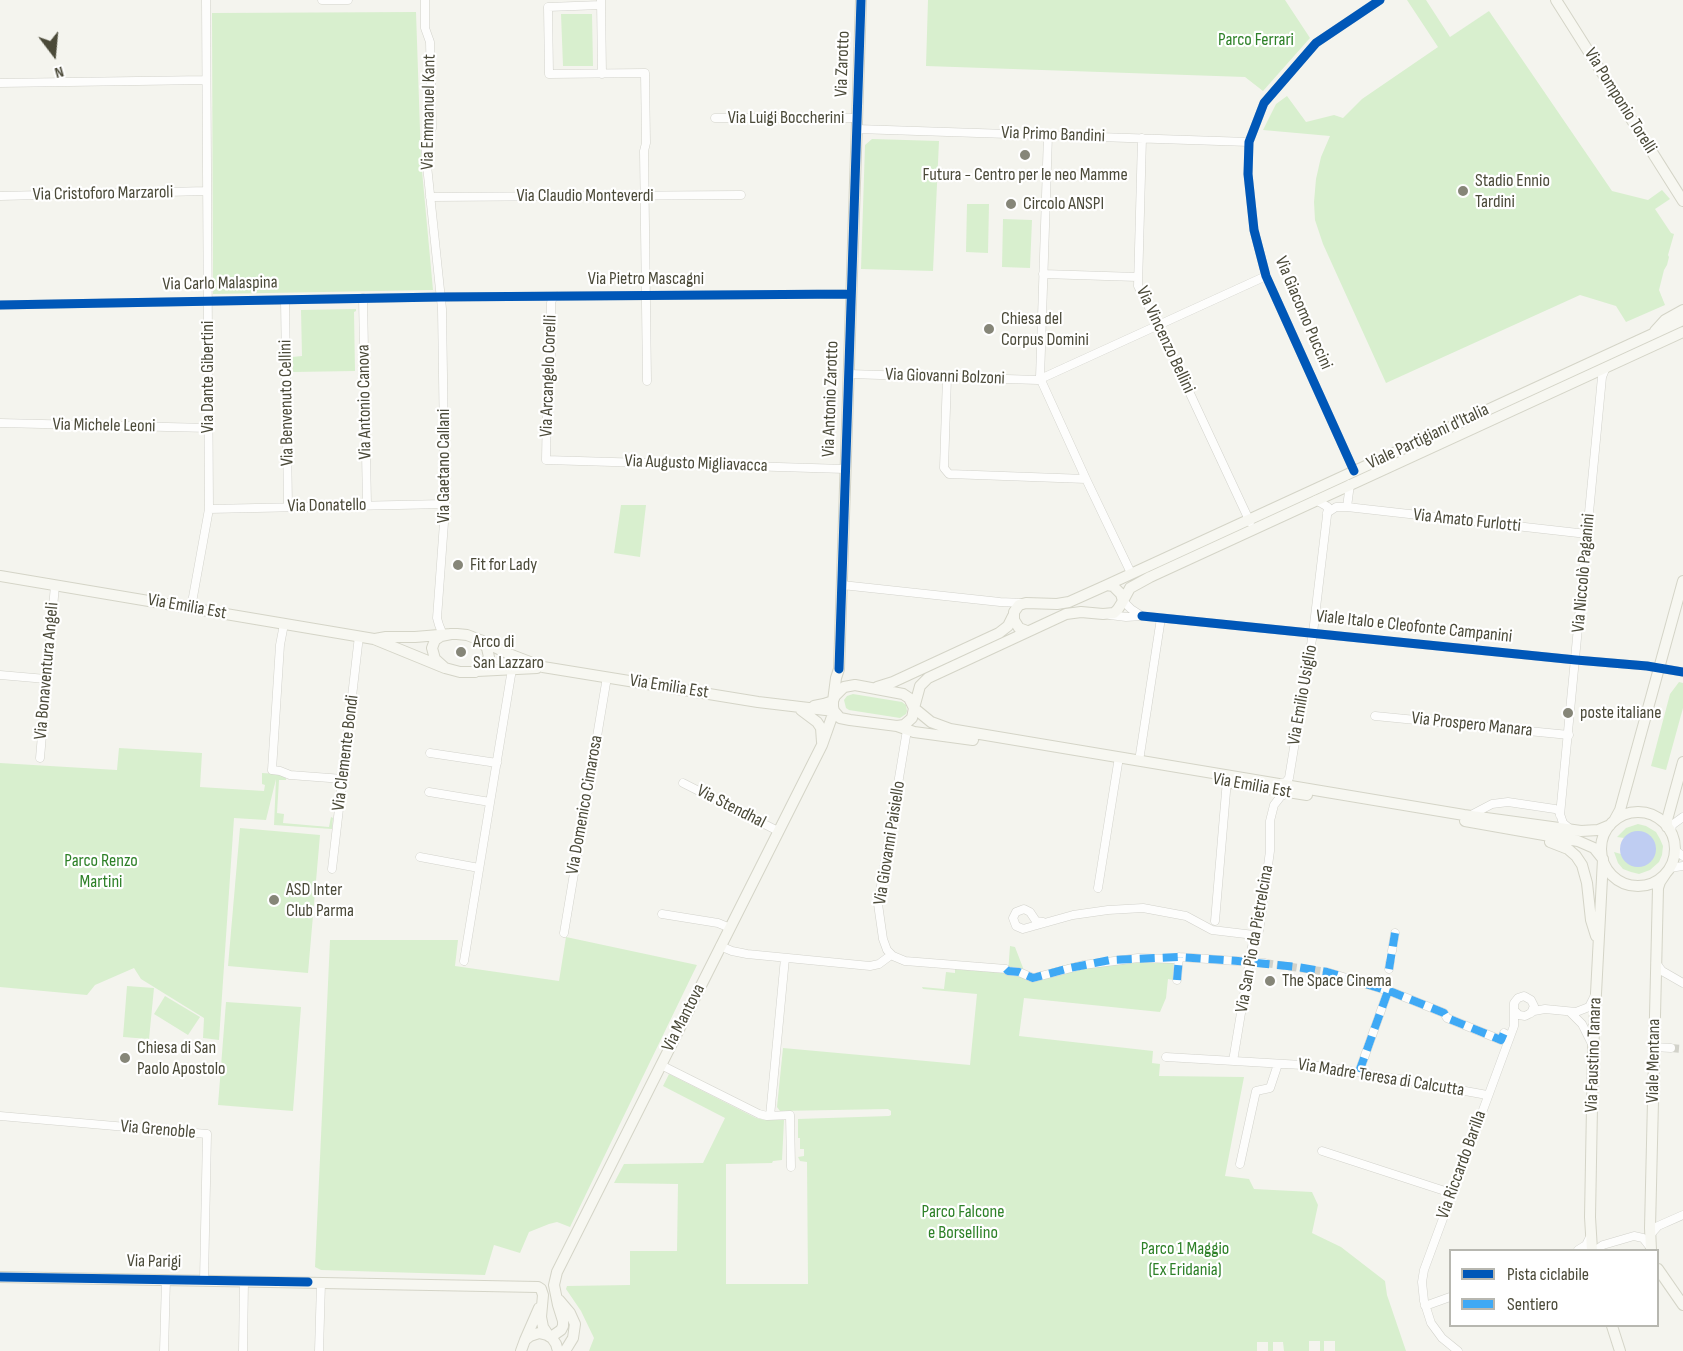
<!DOCTYPE html>
<meta charset="utf-8">
<style>
body{margin:0}
#map{position:relative;width:1683px;height:1351px;overflow:hidden;background:#f4f4ee;font-family:"Sofia Sans Condensed",sans-serif}
canvas{display:block}
.legend{position:absolute;left:1449px;top:1249px;width:210px;height:78px;box-sizing:border-box;background:#fff;border:2px solid #b7b7b0;margin:0;padding:8px 10px;list-style:none;font-size:18px;color:#4b4a39}
.legend li{display:flex;align-items:center;gap:12px;height:30px}
.legend b{width:30px;border:2px solid #b7b7b0}
.north{position:absolute;left:24px;top:24px;width:60px;height:60px;-webkit-text-stroke:4px #fff;paint-order:stroke;rotate:164deg;font-size:16px;font-weight:700;line-height:24px;text-align:center;color:#4b4a39}
.north::after{content:'';display:block;margin:auto;width:21px;height:27px;background:#4b4a39;clip-path:polygon(50% 0,100% 100%,50% 72%,0 100%)}
</style>
<div id="map">
<canvas width="1683" height="1351"></canvas>
<ul class="legend">
<li><b style="height:8px;background:#0057b8"></b>Pista ciclabile</li>
<li><b style="height:8px;background:#3fa9f5"></b>Sentiero</li>
</ul>
<div class="north">N</div>
</div>
<script>
const ctx = document.querySelector('canvas').getContext('2d');
ctx.lineJoin = 'round';
function fillPath(path, color) {
  ctx.fillStyle = color;
  ctx.fill(path, 'evenodd');
}
function shape(rows) {
  const path = new Path2D();
  for (const r of rows) {
    if (r.length === 3) {
      path.moveTo(r[0] + r[2], r[1]);
      path.arc(r[0], r[1], r[2], 0, 2 * Math.PI);
      continue;
    }
    path.moveTo(r[0], r[1]);
    for (let i = 2; i < r.length; i += 2) path.lineTo(r[i], r[i + 1]);
  }
  return path;
}
function strokePath(path, color, width, dash) {
  ctx.strokeStyle = color;
  ctx.lineWidth = width;
  ctx.lineCap = dash ? 'butt' : 'round';
  ctx.setLineDash(dash || []);
  ctx.stroke(path);
}
function drawText(font, color, halo, rows, align = 'center') {
  ctx.font = font + ' "Sofia Sans Condensed",sans-serif';
  ctx.lineWidth = 4.5;
  ctx.setLineDash([]);
  ctx.textBaseline = 'middle';
  ctx.strokeStyle = halo;
  ctx.fillStyle = color;
  for (const [text, x, y, turn = 0] of rows) {
    ctx.save();
    ctx.translate(x, y);
    ctx.rotate((+turn || 0) * Math.PI / 180);
    ctx.textAlign = isNaN(turn) ? turn : align;
    if (halo) ctx.strokeText(text, 0, 0);
    ctx.fillText(text, 0, 0);
    ctx.restore();
  }
}
fillPath(shape([
 [928,0,1285,0,1310,38,1263,91,1245,77,926,66],
 [1407,0,1426,0,1450,37,1489,11,1612,191,1648,200,1662,190,1670,199,1655,209,1671,233,1674,234,1668,255,1669,257,1667,265,1664,270,1659,290,1665,305,1626,322,1616,306,1580,295,1386,383,1323,244,1315,220,1314,202,1316,179,1321,157,1330,136,1263,130,1276,104,1287,96,1306,122,1334,115,1343,118,1362,99,1438,47],
 [416,12,421,160,433,290,213,294,212,13],
 [561,14,592,14,593,66,563,66],
 [872,139,939,141,933,271,861,269,865,145],
 [967,204,989,204,988,253,966,252],
 [1003,219,1032,220,1030,268,1002,267],
 [356,309,356,311,354,312,355,371,293,372,292,357,302,356,301,310],
 [621,505,646,505,640,557,614,553],
 [1679,682,1683,683,1683,708,1666,770,1651,766,1670,694],
 [853,694,902,702,906,705,907,711,906,714,900,718,849,710,846,708,844,700,847,696],
 [119,748,202,753,200,787,264,791,265,785,262,784,262,773,279,774,286,778,286,780,279,780,277,813,284,814,283,823,329,827,331,817,333,818,332,829,274,825,276,779,266,820,234,818,219,1040,203,1038,204,1018,141,979,134,968,95,985,87,995,0,987,0,763,117,770],
 [1638,824,1646,826,1656,832,1660,839,1663,846,1662,855,1659,862,1650,870,1639,874,1631,872,1623,869,1618,863,1614,852,1621,854,1622,856,1651,861,1655,854,1655,845,1644,832,1635,832,1624,838,1617,837,1626,828],
 [240,828,320,835,308,973,228,966],
 [566,937,697,965,570,1227,557,1222,549,1224,529,1232,520,1253,494,1245,485,1275,321,1270,315,1267,330,940,458,940,455,966,559,981],
 [1010,946,1015,947,1025,973,1033,974,1077,962,1110,957,1143,955,1174,955,1173,980,1168,979,1166,998,1160,1012,1024,998,1019,1036,1153,1051,1152,1063,1160,1064,1159,1076,1244,1077,1225,1176,1249,1179,1254,1189,1312,1192,1318,1205,1312,1233,1341,1247,1385,1281,1387,1295,1406,1351,1335,1351,1335,1341,1324,1341,1324,1351,1320,1351,1320,1341,1309,1341,1309,1351,1284,1351,1283,1342,1273,1342,1273,1351,1268,1351,1268,1342,1257,1342,1257,1351,589,1351,594,1338,581,1311,566,1289,567,1286,630,1285,630,1251,677,1251,678,1184,614,1183,624,1164,703,1163,725,1118,663,1086,669,1074,756,1118,765,1120,784,1120,782,1160,773,1161,772,1163,726,1164,726,1284,808,1284,807,1162,800,1161,798,1157,804,1156,804,1149,800,1149,800,1138,798,1138,798,1119,889,1116,891,1115,891,1111,888,1109,780,1111,777,1107,783,1048,970,1065,977,994,923,989,922,987,944,989,946,972,955,973,955,969,1008,973],
 [127,986,154,988,149,1039,123,1037],
 [165,996,200,1017,188,1035,154,1014],
 [226,1002,301,1007,293,1111,218,1105]
]), '#d8efce');
fillPath(shape([
 [1638,849,18]
]), '#bfcdf2');
strokePath(shape([
 [1265,963,1327,972],
 [1671,1048,1683,1049]
]), '#d2d2ca', 8, [8, 4]);
const street = shape([
 [322,0,348,0],
 [425,0,425,28,430,42,432,128,426,143,426,156,442,309,445,509,437,618,439,625,443,635],
 [601,0,602,74],
 [601,5,548,7,549,74,645,73,646,143,644,151,647,381],
 [0,83,206,80],
 [715,118,857,118],
 [857,129,1249,142],
 [1048,135,1040,378,1086,479,1131,573],
 [1142,138,1138,286,1158,325,1250,522],
 [0,196,207,191],
 [430,197,741,195],
 [1043,274,1137,277],
 [557,296,553,297,551,303,551,354,547,405,546,460,845,469],
 [363,298,367,505],
 [285,300,288,507],
 [0,305,440,297,851,294],
 [849,374,1038,380,1266,276],
 [947,377,944,468,949,474,1086,479],
 [0,423,209,428],
 [1354,471,1266,276,1254,230,1248,174,1249,142,1264,103,1316,43,1380,0],
 [1350,484,1347,507,1587,534],
 [209,509,445,504],
 [1327,513,1336,507,1347,507],
 [842,585,1000,602,1023,603],
 [191,608,209,509,206,0],
 [1110,615,1126,617,1142,616,1131,609,1123,601],
 [1142,616,1576,660,1647,666,1683,672],
 [284,624,280,645,272,770,280,771,290,775,343,779],
 [0,675,46,679],
 [1375,716,1569,735],
 [907,730,878,904,883,939,887,950,893,956,905,961,1006,969,1008,971,1019,972,1033,978,1083,965,1138,958,1173,959,1179,957,1265,963],
 [430,753,497,763],
 [40,758,55,585],
 [1139,761,1161,618],
 [683,783,778,831],
 [1280,783,1286,782,1289,778,1313,633,1328,507,1316,500],
 [429,792,490,802],
 [1473,814,1492,804,1508,802,1555,809,1559,811,1563,823,1569,828],
 [1560,815,1602,377,1606,367],
 [1671,832,1672,825,1683,817],
 [1675,850,1683,856],
 [420,857,479,868],
 [1670,868,1683,866],
 [332,869,359,636],
 [1098,888,1119,757],
 [662,914,718,923,730,928],
 [1215,921,1227,780],
 [1043,922,1036,921,1030,912,1024,909,1016,912,1013,918,1016,926,1023,929,1073,915,1108,910,1143,908,1186,916,1212,930,1254,935],
 [564,933,607,677],
 [720,946,732,951,747,954,870,966,879,964,891,955],
 [1392,951,1395,933],
 [464,961,512,669],
 [1656,963,1662,971,1683,983],
 [1389,969,1390,962],
 [1327,972,1392,992,1444,1013,1447,1018,1501,1040,1504,1033,1510,1036],
 [1177,980,1179,957],
 [1570,1012,1582,1024,1591,1042],
 [1531,1013,1534,1006,1531,1000,1524,996,1518,998,1514,1003,1514,1010,1519,1015,1525,1016,1529,1014,1534,1011,1545,1009,1576,1012,1589,1007,1595,995],
 [1654,1047,1671,1048],
 [1166,1057,1319,1066,1405,1080,1487,1095],
 [1233,1061,1254,935,1259,931,1270,851,1270,821,1274,805,1281,796,1288,793],
 [661,1065,759,1114,767,1116,790,1115,791,1167],
 [1359,1072,1388,991],
 [0,1116,207,1134,204,1280],
 [770,1116,785,958],
 [1322,1151,1451,1193],
 [1240,1164,1256,1091,1270,1088,1278,1064],
 [1651,1234,1658,1226,1683,1215],
 [1578,1250,1586,1245,1590,1237],
 [1596,1250,1603,1245,1634,1236,1643,1238,1650,1247],
 [1425,1306,1450,1297],
 [164,1351,166,1279],
 [243,1351,244,1281],
 [319,1351,321,1283],
 [1458,1351,1442,1338,1431,1323,1424,1301,1422,1282,1424,1270,1514,1026,1514,1010]
]);
const secondary = shape([
 [1556,0,1683,201],
 [1655,331,1665,320,1683,310],
 [0,576,374,639,445,668],
 [1107,585,1683,320],
 [1123,601,1130,588,1150,577,1683,332],
 [1027,631,1019,628,1014,620,1014,612,1019,605,1026,603,1057,604,1069,602,1107,585,1113,586,1121,594,1123,601,1118,609,1114,613,1103,614,1081,612,1066,614,928,678,920,686,914,708,931,722,950,729,1464,815,1581,831,1598,830,1610,825],
 [375,639,386,637,415,637,451,634,457,634,467,635,480,640,487,648,489,657,484,666,475,672,460,672,445,668,435,659,432,648,435,640,441,636,451,634],
 [480,640,509,654,543,667,758,702,834,711,822,745,557,1272,554,1285,558,1305,563,1321,563,1326,561,1330,551,1337],
 [477,671,537,668],
 [855,685,903,694,909,698,914,708,912,718,904,725,897,726,850,720,840,718,834,711,833,707,833,701,835,696,844,687,855,685],
 [877,687,893,682,999,633,1008,626,1013,616],
 [814,706,824,704,833,701,836,678,839,669,861,0],
 [801,710,817,722,821,728,822,742],
 [897,726,914,732,973,740],
 [1225,782,1307,795],
 [1638,849,37],
 [1465,821,1578,841,1594,848,1602,858],
 [1614,821,1620,810,1683,581],
 [1667,827,1667,820,1683,762],
 [1550,842,1568,849,1576,856,1582,865,1587,883,1591,920,1596,936],
 [1592,1250,1590,1217,1593,1051,1603,859],
 [1651,1250,1650,1228,1658,888,1660,882,1666,873],
 [1658,1269,1683,1305],
 [0,1277,538,1287,541,1289,543,1295,541,1317,543,1327,549,1336],
 [559,1300,570,1313,575,1324,573,1338,565,1351],
 [1612,1326,1620,1351],
 [525,1340,539,1308],
 [521,1351,525,1340,530,1336,539,1333,547,1335,552,1338,556,1344,558,1351]
]);
strokePath(street, '#d2d2cb', 9);
strokePath(secondary, '#d4d4c7', 12);
strokePath(street, '#fdfdfc', 8);
strokePath(secondary, '#f7f7f1', 10);
strokePath(shape([
 [1006,969,1008,971,1019,972,1033,978,1070,968,1110,960,1179,957,1238,961,1297,967,1327,972,1392,992,1444,1013,1447,1018,1501,1040,1504,1033,1510,1036],
 [1389,969,1395,933],
 [1177,980,1179,957],
 [1359,1072,1388,991]
]), '#3fa9f5', 8, [15, 8]);
strokePath(shape([
 [0,305,440,297,851,294],
 [1354,471,1266,276,1254,230,1248,174,1249,142,1264,103,1316,43,1380,0],
 [1142,616,1576,660,1647,666,1683,672],
 [839,669,861,0],
 [0,1277,308,1282]
]), '#0057b8', 9);
for (const [x, y, r, color] of [
 [1025,155,6,"#868678"],
 [1463,191,6,"#868678"],
 [1011,204,6,"#868678"],
 [989,329,6,"#868678"],
 [458,565,6,"#868678"],
 [461,652,6,"#868678"],
 [1568,713,6,"#868678"],
 [274,900,6,"#868678"],
 [1270,981,6,"#868678"],
 [125,1058,6,"#868678"]
]) {
  const dot = new Path2D();
  dot.arc(x, y, r, 0, 2 * Math.PI);
  ctx.fillStyle = color;
  ctx.fill(dot);
  strokePath(dot, '#fff', 2);
}
drawText('18px', '#2e8128', '#fff', [
 ["Parco Ferrari",1256,40],
 ["Parco Renzo",101,861],
 ["Martini",101,882],
 ["Parco Falcone",963,1212],
 ["e Borsellino",963,1233],
 ["Parco 1 Maggio",1185,1249],
 ["(Ex Eridania)",1185,1270]
]);
drawText('18px', '#4b4a39', '#fff', [
 ["Via Zarotto",843,64,-88],
 ["Via Pomponio Torelli",1620,101,58],
 ["Via Emmanuel Kant",429,112,-89],
 ["Via Luigi Boccherini",786,118],
 ["Via Primo Bandini",1053,135,2],
 ["Via Cristoforo Marzaroli",103,194,-1],
 ["Via Claudio Monteverdi",585,196],
 ["Via Pietro Mascagni",646,279],
 ["Via Carlo Malaspina",220,284,-1],
 ["Via Giacomo Puccini",1303,313,67],
 ["Via Vincenzo Bellini",1165,340,65],
 ["Via Arcangelo Corelli",549,376,-88],
 ["Via Dante Gibertini",208,377,-90],
 ["Via Giovanni Bolzoni",945,377,2],
 ["Via Antonio Zarotto",831,399,-88],
 ["Via Antonio Canova",365,402,-91],
 ["Via Benvenuto Cellini",287,403,-91],
 ["Via Michele Leoni",104,426,1],
 ["Viale Partigiani d'Italia",1428,437,-25],
 ["Via Augusto Migliavacca",696,464,2],
 ["Via Gaetano Callani",444,466,-90],
 ["Via Donatello",327,506,-1],
 ["Via Amato Furlotti",1467,521,6],
 ["Via Niccolò Paganini",1584,573,-85],
 ["Via Emilia Est",187,607,10],
 ["Viale Italo e Cleofonte Campanini",1414,627,6],
 ["Via Bonaventura Angeli",47,671,-85],
 ["Via Emilia Est",669,687,9],
 ["Via Emilio Usiglio",1303,695,-80],
 ["Via Prospero Manara",1472,725,6],
 ["Via Clemente Bondi",346,753,-83],
 ["Via Emilia Est",1252,786,10],
 ["Via Domenico Cimarosa",585,805,-80],
 ["Via Stendhal",731,807,27],
 ["Via Giovanni Paisiello",890,843,-81],
 ["Via San Pio da Pietrelcina",1255,939,-80],
 ["Via Mantova",684,1018,-63],
 ["Via Faustino Tanara",1594,1055,-88],
 ["Viale Mentana",1654,1061,-89],
 ["Via Madre Teresa di Calcutta",1381,1078,9],
 ["Via Grenoble",158,1130,5],
 ["Via Riccardo Barilla",1462,1165,-70],
 ["Via Parigi",154,1262,1]
]);
drawText('18px', '#4b4a39', '#fff', [
 ["Futura - Centro per le neo Mamme",1025,175,"center"],
 ["Stadio Ennio",1475,181],
 ["Tardini",1475,202],
 ["Circolo ANSPI",1023,204],
 ["Chiesa del",1001,319],
 ["Corpus Domini",1001,340],
 ["Fit for Lady",470,565],
 ["Arco di",473,642],
 ["San Lazzaro",473,663],
 ["poste italiane",1580,713],
 ["ASD Inter",286,890],
 ["Club Parma",286,911],
 ["The Space Cinema",1282,981],
 ["Chiesa di San",137,1048],
 ["Paolo Apostolo",137,1069]
], 'left');
</script>
